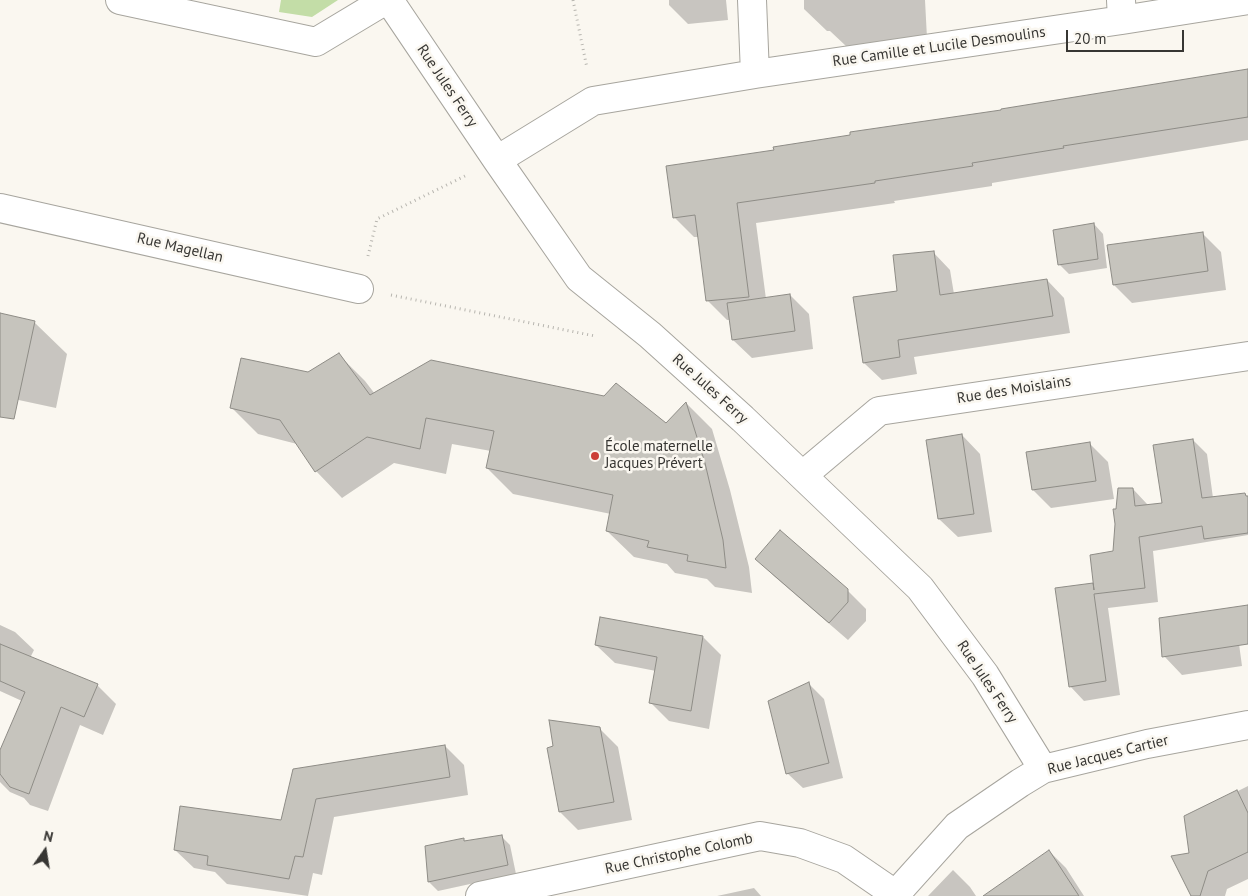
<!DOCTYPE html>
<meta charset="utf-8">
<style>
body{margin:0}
#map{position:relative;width:1248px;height:896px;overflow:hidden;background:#faf7f0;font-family:"PT Sans",sans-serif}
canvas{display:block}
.north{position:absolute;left:20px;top:826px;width:50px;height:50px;-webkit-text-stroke:4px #faf7f0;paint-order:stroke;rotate:13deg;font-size:14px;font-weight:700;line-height:20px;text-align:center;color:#373633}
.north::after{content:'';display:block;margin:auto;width:18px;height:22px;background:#373633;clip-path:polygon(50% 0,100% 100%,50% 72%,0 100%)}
.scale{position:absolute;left:1066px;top:30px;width:118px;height:22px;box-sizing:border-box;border:2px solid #373633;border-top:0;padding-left:6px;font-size:15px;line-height:18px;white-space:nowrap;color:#373633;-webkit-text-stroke:4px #faf7f0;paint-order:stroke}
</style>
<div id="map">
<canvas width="1248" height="896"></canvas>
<div class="north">N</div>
<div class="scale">20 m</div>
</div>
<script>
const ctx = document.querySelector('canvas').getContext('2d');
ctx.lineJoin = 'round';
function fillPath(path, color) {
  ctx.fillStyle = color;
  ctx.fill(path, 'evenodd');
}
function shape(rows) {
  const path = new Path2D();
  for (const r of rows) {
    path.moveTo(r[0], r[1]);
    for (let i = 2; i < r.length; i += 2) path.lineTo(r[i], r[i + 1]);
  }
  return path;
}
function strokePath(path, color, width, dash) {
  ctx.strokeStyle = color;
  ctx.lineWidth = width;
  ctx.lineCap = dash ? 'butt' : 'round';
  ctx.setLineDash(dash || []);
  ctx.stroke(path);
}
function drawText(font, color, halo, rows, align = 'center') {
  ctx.font = font + ' "PT Sans",sans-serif';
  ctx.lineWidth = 5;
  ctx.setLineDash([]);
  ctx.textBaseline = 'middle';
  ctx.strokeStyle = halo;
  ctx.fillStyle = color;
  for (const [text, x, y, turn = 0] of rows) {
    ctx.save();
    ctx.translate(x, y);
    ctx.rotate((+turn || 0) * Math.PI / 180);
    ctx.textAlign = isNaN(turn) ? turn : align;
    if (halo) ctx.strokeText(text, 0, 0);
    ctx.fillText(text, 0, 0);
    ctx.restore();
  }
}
fillPath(shape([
 [281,0,338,0,312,17,279,12]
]), '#c3dda7');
fillPath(shape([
 [669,0,726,0,728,20,688,24,669,5],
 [804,0,925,0,927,38,890,40,890,43,846,46,830,31,827,31,804,9],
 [1248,70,1248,140,992,183,992,186,894,201,895,203,756,223,766,299,790,295,809,314,813,349,752,358,733,340,730,320,727,320,707,300,699,237,694,237,674,217,775,151],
 [1094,224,1103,234,1107,268,1069,274,1059,264],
 [1202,233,1221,252,1226,290,1132,303,1114,285],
 [933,252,950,270,954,294,1047,280,1064,298,1070,333,914,357,917,374,882,380,864,363,898,292],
 [0,315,34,322,67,354,56,408,0,396],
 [338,354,365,381,375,394,666,425,686,403,712,429,730,490,749,567,752,593,715,587,707,579,675,573,667,564,634,557,607,531,611,514,513,494,487,468,491,451,452,444,446,474,394,463,342,498,316,471,297,444,258,434,232,408,308,374],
 [962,435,980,454,992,532,958,537,939,519],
 [1193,440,1207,454,1213,498,1245,494,1248,498,1248,535,1153,551,1158,602,1108,608,1120,695,1084,701,1070,686,1092,584,1095,586,1114,552,1118,510,1133,489,1147,504,1148,506,1164,504],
 [1090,444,1108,462,1114,499,1051,508,1033,490],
 [756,559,847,590,866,609,866,621,848,640,775,577],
 [0,625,15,632,34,650,30,658,97,685,116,704,103,735,80,725,48,811,30,805,24,798,10,792,0,782,0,754,22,701,0,691],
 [1237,629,1242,666,1182,675,1164,656],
 [703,637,721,655,709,729,669,721,650,702,656,671,615,663,596,645],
 [809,684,824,699,843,778,803,788,787,773],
 [599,728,618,747,632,820,578,830,560,812],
 [445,746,464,765,468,795,334,817,322,875,313,873,308,896,227,884,215,872,194,868,175,850,282,821,294,770],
 [1248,786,1248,879,1227,889,1225,896,1193,896,1191,854,1186,817],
 [501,836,510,845,516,874,438,891,429,882,463,839,465,842],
 [1049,851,1066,868,1084,896,985,896],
 [953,870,970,887,976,896,928,896],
 [754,888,761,896,717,896]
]), '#0003');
const building = shape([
 [1248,69,1248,117,1063,146,1064,148,972,163,973,166,875,181,875,183,737,203,749,297,706,301,695,215,673,218,666,166,774,150,773,147,850,135,850,132,1001,110,1001,109,1248,69],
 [1094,223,1098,259,1058,265,1053,230,1094,223],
 [1203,232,1208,271,1113,285,1107,245,1203,232],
 [934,251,940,295,1047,279,1053,316,898,340,900,357,863,363,853,297,897,291,893,255,934,251],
 [790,294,795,331,732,340,727,303,790,294],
 [0,313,35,321,14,419,0,417,0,313],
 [339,353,370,395,431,360,604,396,616,383,666,423,686,402,705,463,723,540,726,568,687,561,688,555,647,547,649,541,606,531,613,495,486,468,494,431,426,418,420,449,367,437,315,472,280,420,230,408,241,358,308,372,339,353],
 [962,434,974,514,938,519,926,440,962,434],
 [1193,439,1202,498,1245,493,1246,496,1248,496,1248,533,1204,539,1202,526,1139,537,1145,588,1094,594,1106,681,1069,687,1055,588,1093,583,1094,590,1090,555,1113,551,1115,524,1113,509,1116,509,1118,488,1133,488,1135,506,1162,503,1153,445,1193,439],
 [1090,442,1096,481,1032,490,1026,452,1090,442],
 [780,530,848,589,848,602,829,623,755,559,780,530],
 [1248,605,1248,644,1162,657,1159,618,1248,605],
 [600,617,703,636,691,711,649,703,657,657,595,645,600,617],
 [0,644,98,684,84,717,61,707,29,794,10,787,0,774,0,750,25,692,0,681,0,644],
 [809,682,829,763,786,774,768,701,809,682],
 [549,720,600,727,614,802,559,812,547,748,553,746,549,720],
 [445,745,450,777,316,799,303,857,295,856,289,879,207,865,208,856,174,850,180,806,281,820,293,769,445,745],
 [1237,790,1248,813,1248,852,1208,871,1200,896,1191,896,1171,856,1189,853,1184,816,1237,790],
 [502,835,508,865,428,882,425,846,464,838,464,841,502,835],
 [1049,850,1079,896,983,896,1049,850]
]);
fillPath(building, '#c6c4bd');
strokePath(building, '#8e8c86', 1);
const minor = shape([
 [120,0,316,42,386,0],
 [389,0,497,160,579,278,650,335,743,419,920,588,985,675,1043,769],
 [752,0,755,74,1122,20],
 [1121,0,1122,20,1248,0],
 [497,160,593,101,755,74],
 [0,208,359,289],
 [803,475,879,411,1248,356],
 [480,896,760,836,800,843,844,859,895,894],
 [894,896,957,826,1020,783,1043,769,1147,744,1248,725]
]);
strokePath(minor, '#a7a59e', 30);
strokePath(shape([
 [573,0,587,68],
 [368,256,377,219,465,176],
 [391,295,595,336]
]), '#b7b5af', 3, [1, 4]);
strokePath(minor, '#fff', 28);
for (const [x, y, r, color] of [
 [595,456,5,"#cc3e37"]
]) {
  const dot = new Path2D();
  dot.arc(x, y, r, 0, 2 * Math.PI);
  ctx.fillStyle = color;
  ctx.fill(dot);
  strokePath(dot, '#faf7f0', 2);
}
drawText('15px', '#373633', '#faf7f0', [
 ["Rue Camille et Lucile Desmoulins",939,47,-8],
 ["Rue Jules Ferry",447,86,56],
 ["Rue Magellan",180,248,13],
 ["Rue Jules Ferry",710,389,42],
 ["Rue des Moislains",1014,390,-9],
 ["Rue Jules Ferry",987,682,56],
 ["Rue Jacques Cartier",1108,755,-14],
 ["Rue Christophe Colomb",679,854,-12]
]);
drawText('15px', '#373633', '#faf7f0', [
 ["École maternelle",605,447],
 ["Jacques Prévert",605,464]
], 'left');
</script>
